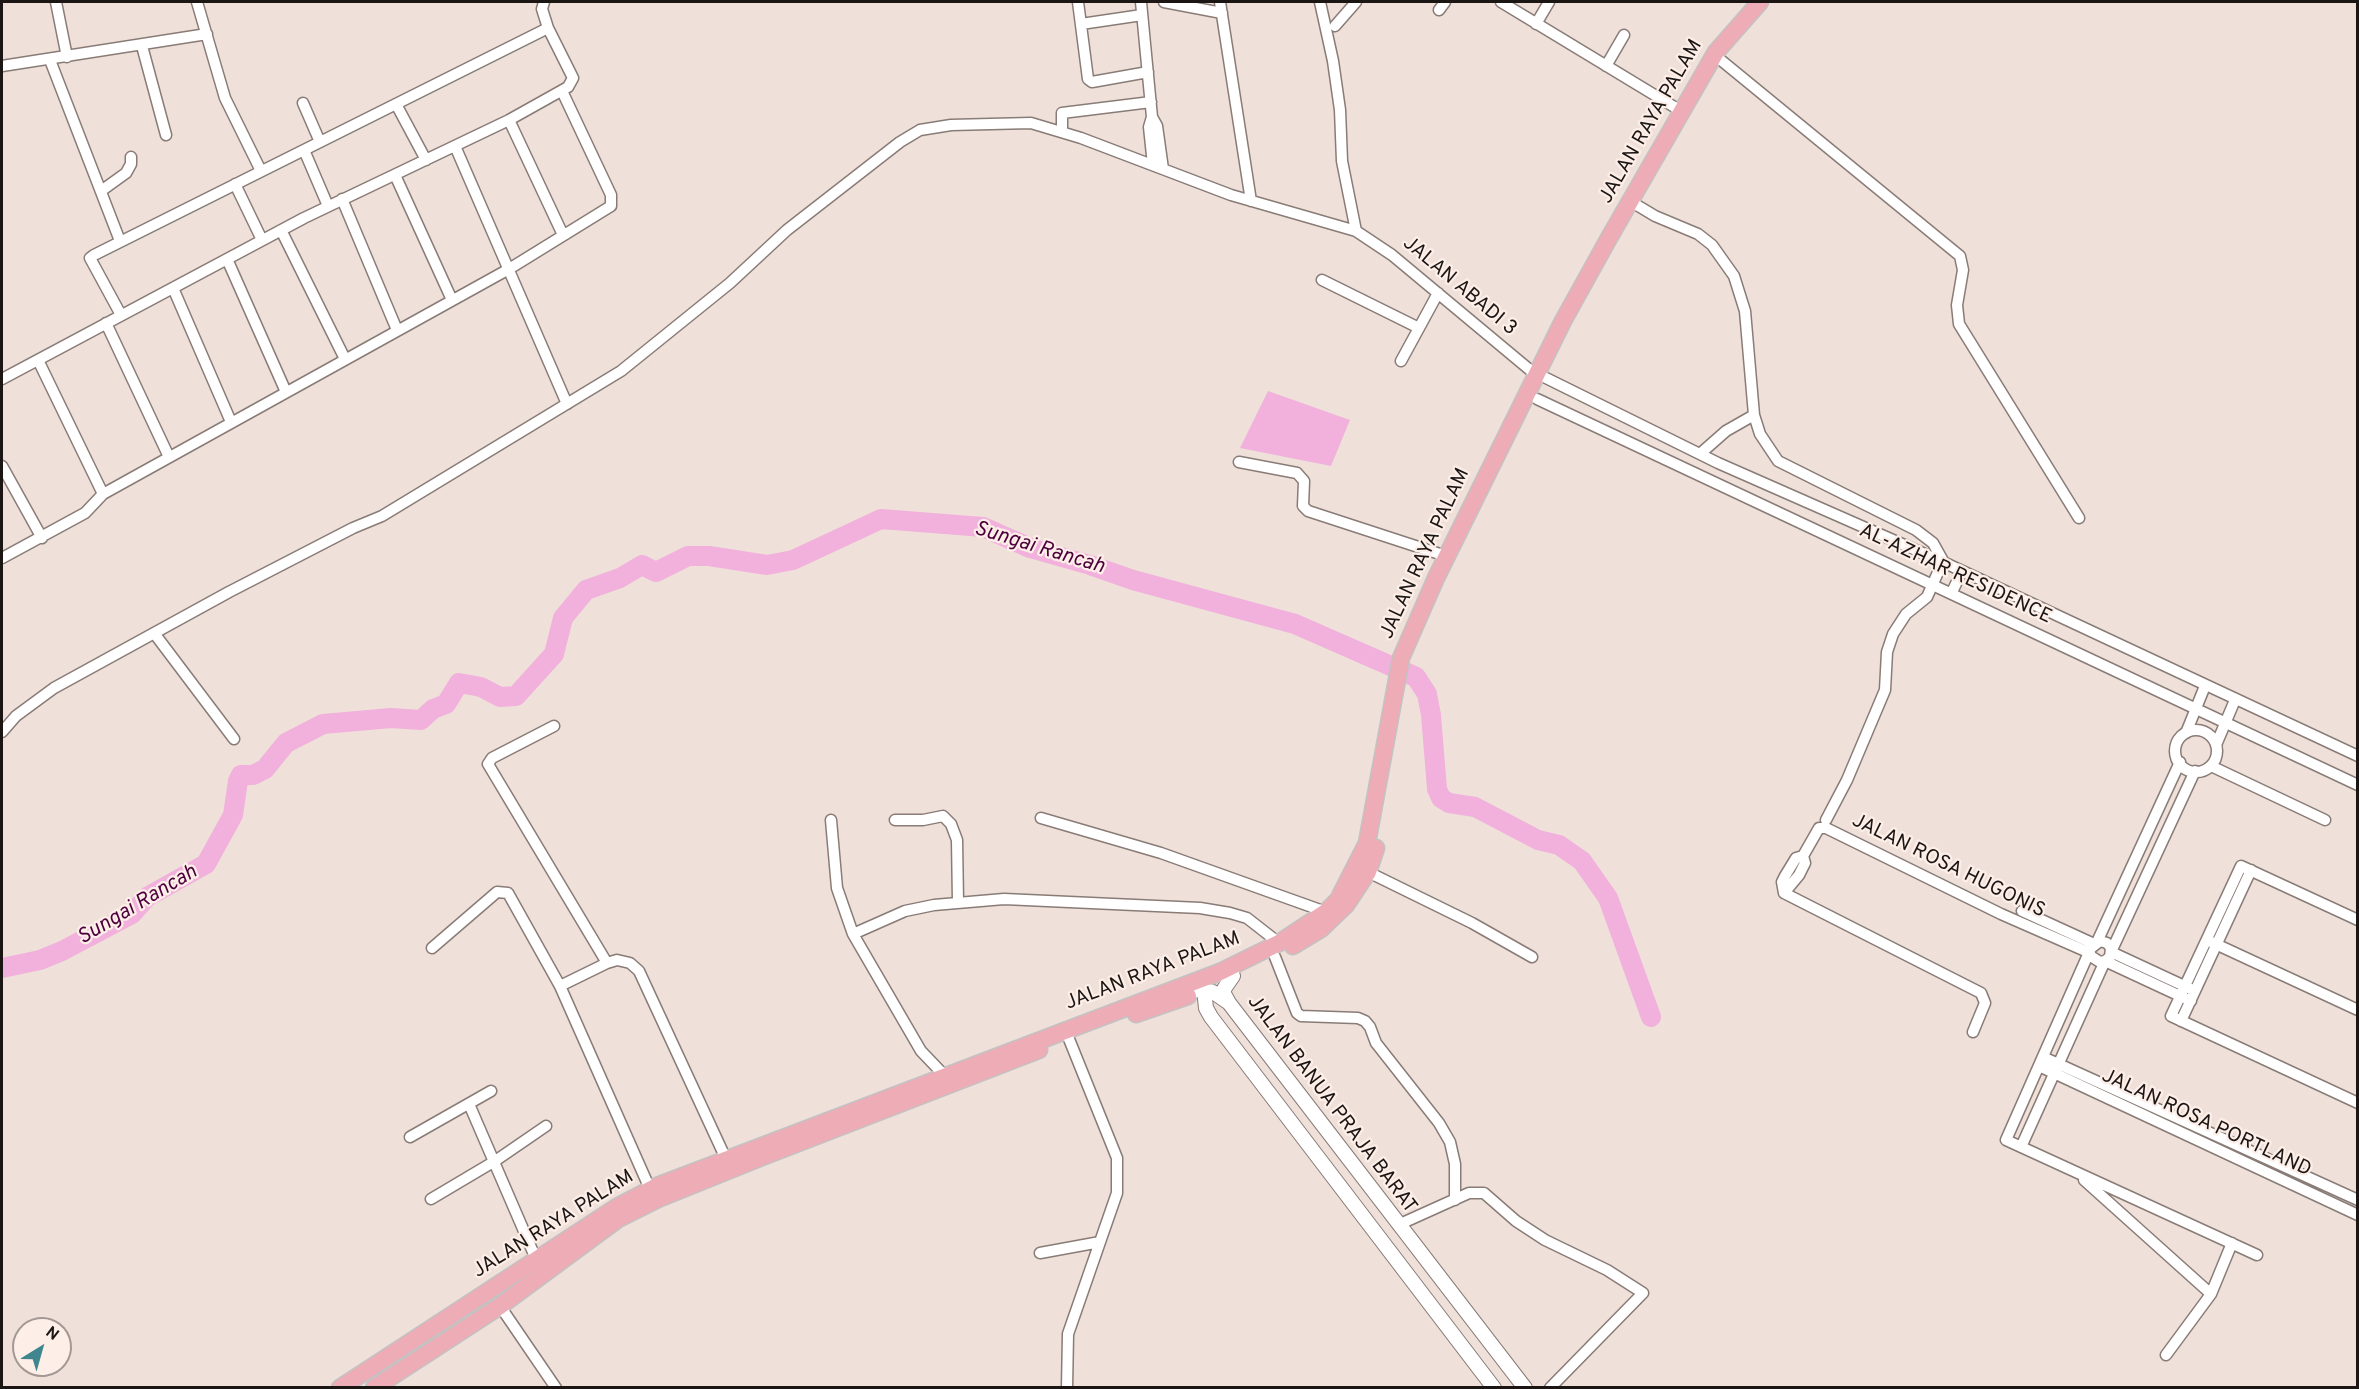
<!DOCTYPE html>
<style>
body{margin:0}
#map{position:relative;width:2359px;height:1389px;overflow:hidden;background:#efe1da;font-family:Overpass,sans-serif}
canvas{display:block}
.frame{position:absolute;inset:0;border:3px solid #1b1614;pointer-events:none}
.north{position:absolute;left:12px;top:1317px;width:60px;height:60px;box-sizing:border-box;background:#fdeee8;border:2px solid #a39893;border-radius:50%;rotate:37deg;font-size:16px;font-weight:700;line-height:24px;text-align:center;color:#1b1614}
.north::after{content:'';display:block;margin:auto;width:21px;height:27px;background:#40868f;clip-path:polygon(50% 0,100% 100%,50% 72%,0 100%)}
</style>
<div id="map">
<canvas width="2359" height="1389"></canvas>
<div class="frame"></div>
<div class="north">N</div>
</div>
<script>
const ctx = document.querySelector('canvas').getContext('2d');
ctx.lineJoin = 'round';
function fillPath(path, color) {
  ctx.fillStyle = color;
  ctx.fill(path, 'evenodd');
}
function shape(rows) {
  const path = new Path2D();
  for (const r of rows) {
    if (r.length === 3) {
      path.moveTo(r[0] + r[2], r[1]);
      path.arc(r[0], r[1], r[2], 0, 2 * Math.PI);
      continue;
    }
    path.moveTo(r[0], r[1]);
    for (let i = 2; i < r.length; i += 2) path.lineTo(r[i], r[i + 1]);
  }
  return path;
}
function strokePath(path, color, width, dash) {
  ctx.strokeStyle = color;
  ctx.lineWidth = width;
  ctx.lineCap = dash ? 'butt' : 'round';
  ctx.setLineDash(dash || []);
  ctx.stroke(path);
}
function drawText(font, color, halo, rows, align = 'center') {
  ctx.font = font + ' Overpass,sans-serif';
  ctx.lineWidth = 4.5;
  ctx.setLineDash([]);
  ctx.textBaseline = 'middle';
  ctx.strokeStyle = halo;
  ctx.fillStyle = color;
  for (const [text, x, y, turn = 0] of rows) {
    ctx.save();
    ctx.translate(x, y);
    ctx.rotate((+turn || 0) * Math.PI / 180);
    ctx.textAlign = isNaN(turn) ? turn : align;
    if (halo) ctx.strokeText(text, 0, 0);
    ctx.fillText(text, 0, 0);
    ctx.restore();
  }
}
fillPath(shape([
 [1268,391,1350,420,1331,466,1240,448]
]), '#f1b1dc');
strokePath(shape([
 [2,968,40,960,62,951,132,914,147,897,206,864,233,815,238,781,241,775,253,775,265,769,286,743,323,724,391,718,421,720,433,709,446,704,459,683,481,687,500,697,516,696,554,654,563,618,586,590,620,578,642,565,656,572,688,556,709,556,767,565,793,560,881,519,983,527,1030,548,1090,565,1133,580,1295,624,1416,677,1427,694,1431,715,1437,789,1441,798,1449,803,1475,807,1538,840,1559,845,1582,861,1608,898,1651,1017]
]), '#f1b1dc', 20);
const minor = shape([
 [56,2,67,57],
 [197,2,225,98,261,171],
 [544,2,542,9,548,28],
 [1078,2,1088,79,1092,82,1148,72],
 [1141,2,1152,117,1149,127,1153,165],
 [1164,2,1222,13],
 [1220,2,1251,201],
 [1320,2,1333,61,1340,110,1342,161,1356,231],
 [1501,2,1681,111],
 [1439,10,1445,2],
 [1081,24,1142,15],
 [1536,24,1549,2],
 [1335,26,1356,2],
 [142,46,166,135],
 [50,60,120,241],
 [1722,61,1960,256,1963,270,1957,305,1959,324,2079,518],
 [2,66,207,34],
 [1606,66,1624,35],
 [303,103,320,142],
 [396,104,426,160],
 [1152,117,1157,126,1163,169],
 [509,120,563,235],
 [1062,132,1062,113,1151,102],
 [455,146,567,404],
 [304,150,328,206],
 [395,175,452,300],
 [235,184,262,240],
 [101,191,126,173,131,164,131,157],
 [342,199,397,330],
 [1630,201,1655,216,1698,234,1712,245,1734,276,1745,311,1754,415,1760,434,1778,461,1916,530,1933,543,1943,561,1927,597,1906,614,1893,634,1887,652,1885,690,1847,780,1826,820],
 [281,230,345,359],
 [227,259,286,392],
 [1322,280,1419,328,1438,293],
 [173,288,231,422],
 [106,323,169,457],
 [38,360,103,494],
 [1401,361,1419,328],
 [1546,378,1718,463,1943,562,2358,756],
 [2,379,304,218,509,120,568,87,573,78,548,28,94,255,90,258,121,315],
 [1537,399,2358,785],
 [1701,453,1726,431,1754,415],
 [1239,462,1297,473,1304,481,1303,506,1308,511,1446,556],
 [2,466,42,538],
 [2,558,85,513,103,494,509,269,611,206,611,195,562,91],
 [1952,592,1962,571],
 [154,633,234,739],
 [554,726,492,758,488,764,607,963],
 [2196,751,21],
 [2,732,16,716,54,688,229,592,353,528,382,516,621,371,730,283,787,230,900,142,920,130,951,125,1031,123,1081,138,1231,195,1356,231,1392,255,1536,375],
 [2186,733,2205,686],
 [2216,745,2235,700],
 [2211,766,2325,820],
 [1041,818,1161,853,1326,912],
 [831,820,837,888,853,934],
 [895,820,923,820,943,816,951,824,957,840,958,902],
 [1368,872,1472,923,1532,957],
 [1784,893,1799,875,1805,863,1803,856],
 [2022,911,2094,944],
 [2358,920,2241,866,2171,1016,2358,1103],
 [2207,940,2358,1010],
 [2097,942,2180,762],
 [432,948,497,892,508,893,560,986,650,1189],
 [2089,955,2100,962,2105,961,2110,957,2111,948,2107,943,2100,941,2091,948,2006,1140,2257,1255],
 [1275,957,1297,1013,1301,1016,1358,1018,1365,1021,1370,1027,1376,1043,1439,1123,1450,1142,1455,1164,1455,1200],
 [560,986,607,963,617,960,630,963,639,971,726,1159],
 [2195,991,2111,952,2195,771],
 [2181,1021,2251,870],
 [1973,1032,1985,1003,1981,993,1784,893,1782,882,1785,876,1796,858,1803,856,1819,828,1826,828,2001,914,2090,953],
 [2043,1057,2358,1200],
 [2039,1066,2358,1215],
 [944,1075,921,1051,853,934,905,911,934,905,1004,899,1200,908,1230,913,1247,918,1279,943],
 [469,1104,536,1259],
 [410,1137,491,1091],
 [2021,1147,2105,961,2191,1001],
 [2084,1180,2211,1294],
 [431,1199,495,1161,546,1126],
 [1398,1225,1469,1193,1484,1193,1516,1221,1545,1240,1607,1270,1643,1293,1550,1388],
 [1040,1253,1100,1242],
 [500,1306,556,1388],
 [2166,1355,2211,1294,2232,1243],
 [1067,1388,1068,1334,1117,1193,1117,1158,1069,1039]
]);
const tertiary = shape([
 [1180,988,1213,992,1229,1003,1525,1388],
 [1204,990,1206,1008,1211,1017,1494,1388],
 [1229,1003,1224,994,1224,989,1233,976]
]);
const primary = shape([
 [1293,946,1321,929,1346,905,1368,872,1376,848],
 [1136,1014,1188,996],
 [340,1388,617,1207,657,1186,1220,972,1279,943,1326,912,1338,900,1367,843,1401,658,1436,578,1563,321,1609,238,1716,52,1760,2],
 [374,1388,500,1306,618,1219,658,1199,762,1157,1039,1050]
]);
strokePath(minor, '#897b76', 13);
strokePath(tertiary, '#897b76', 16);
strokePath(primary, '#c4c2c2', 19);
strokePath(minor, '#fff', 10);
strokePath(tertiary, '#fff', 14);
strokePath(primary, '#edacb6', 16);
drawText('20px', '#1b1614', '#fdeee8', [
 ["JALAN RAYA PALAM",1652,122,-60],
 ["JALAN ABADI 3",1459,287,40],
 ["JALAN RAYA PALAM",1426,554,-65],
 ["AL-AZHAR RESIDENCE",1955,575,25],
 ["JALAN ROSA HUGONIS",1948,867,26],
 ["JALAN RAYA PALAM",1153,972,-21],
 ["JALAN BANUA PRAJA BARAT",1331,1105,53],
 ["JALAN ROSA PORTLAND",2206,1124,25],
 ["JALAN RAYA PALAM",554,1225,-32]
]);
drawText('italic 21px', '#4d003d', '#fdeee8', [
 ["Sungai Rancah",1039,549,17],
 ["Sungai Rancah",138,906,-31]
]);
</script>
